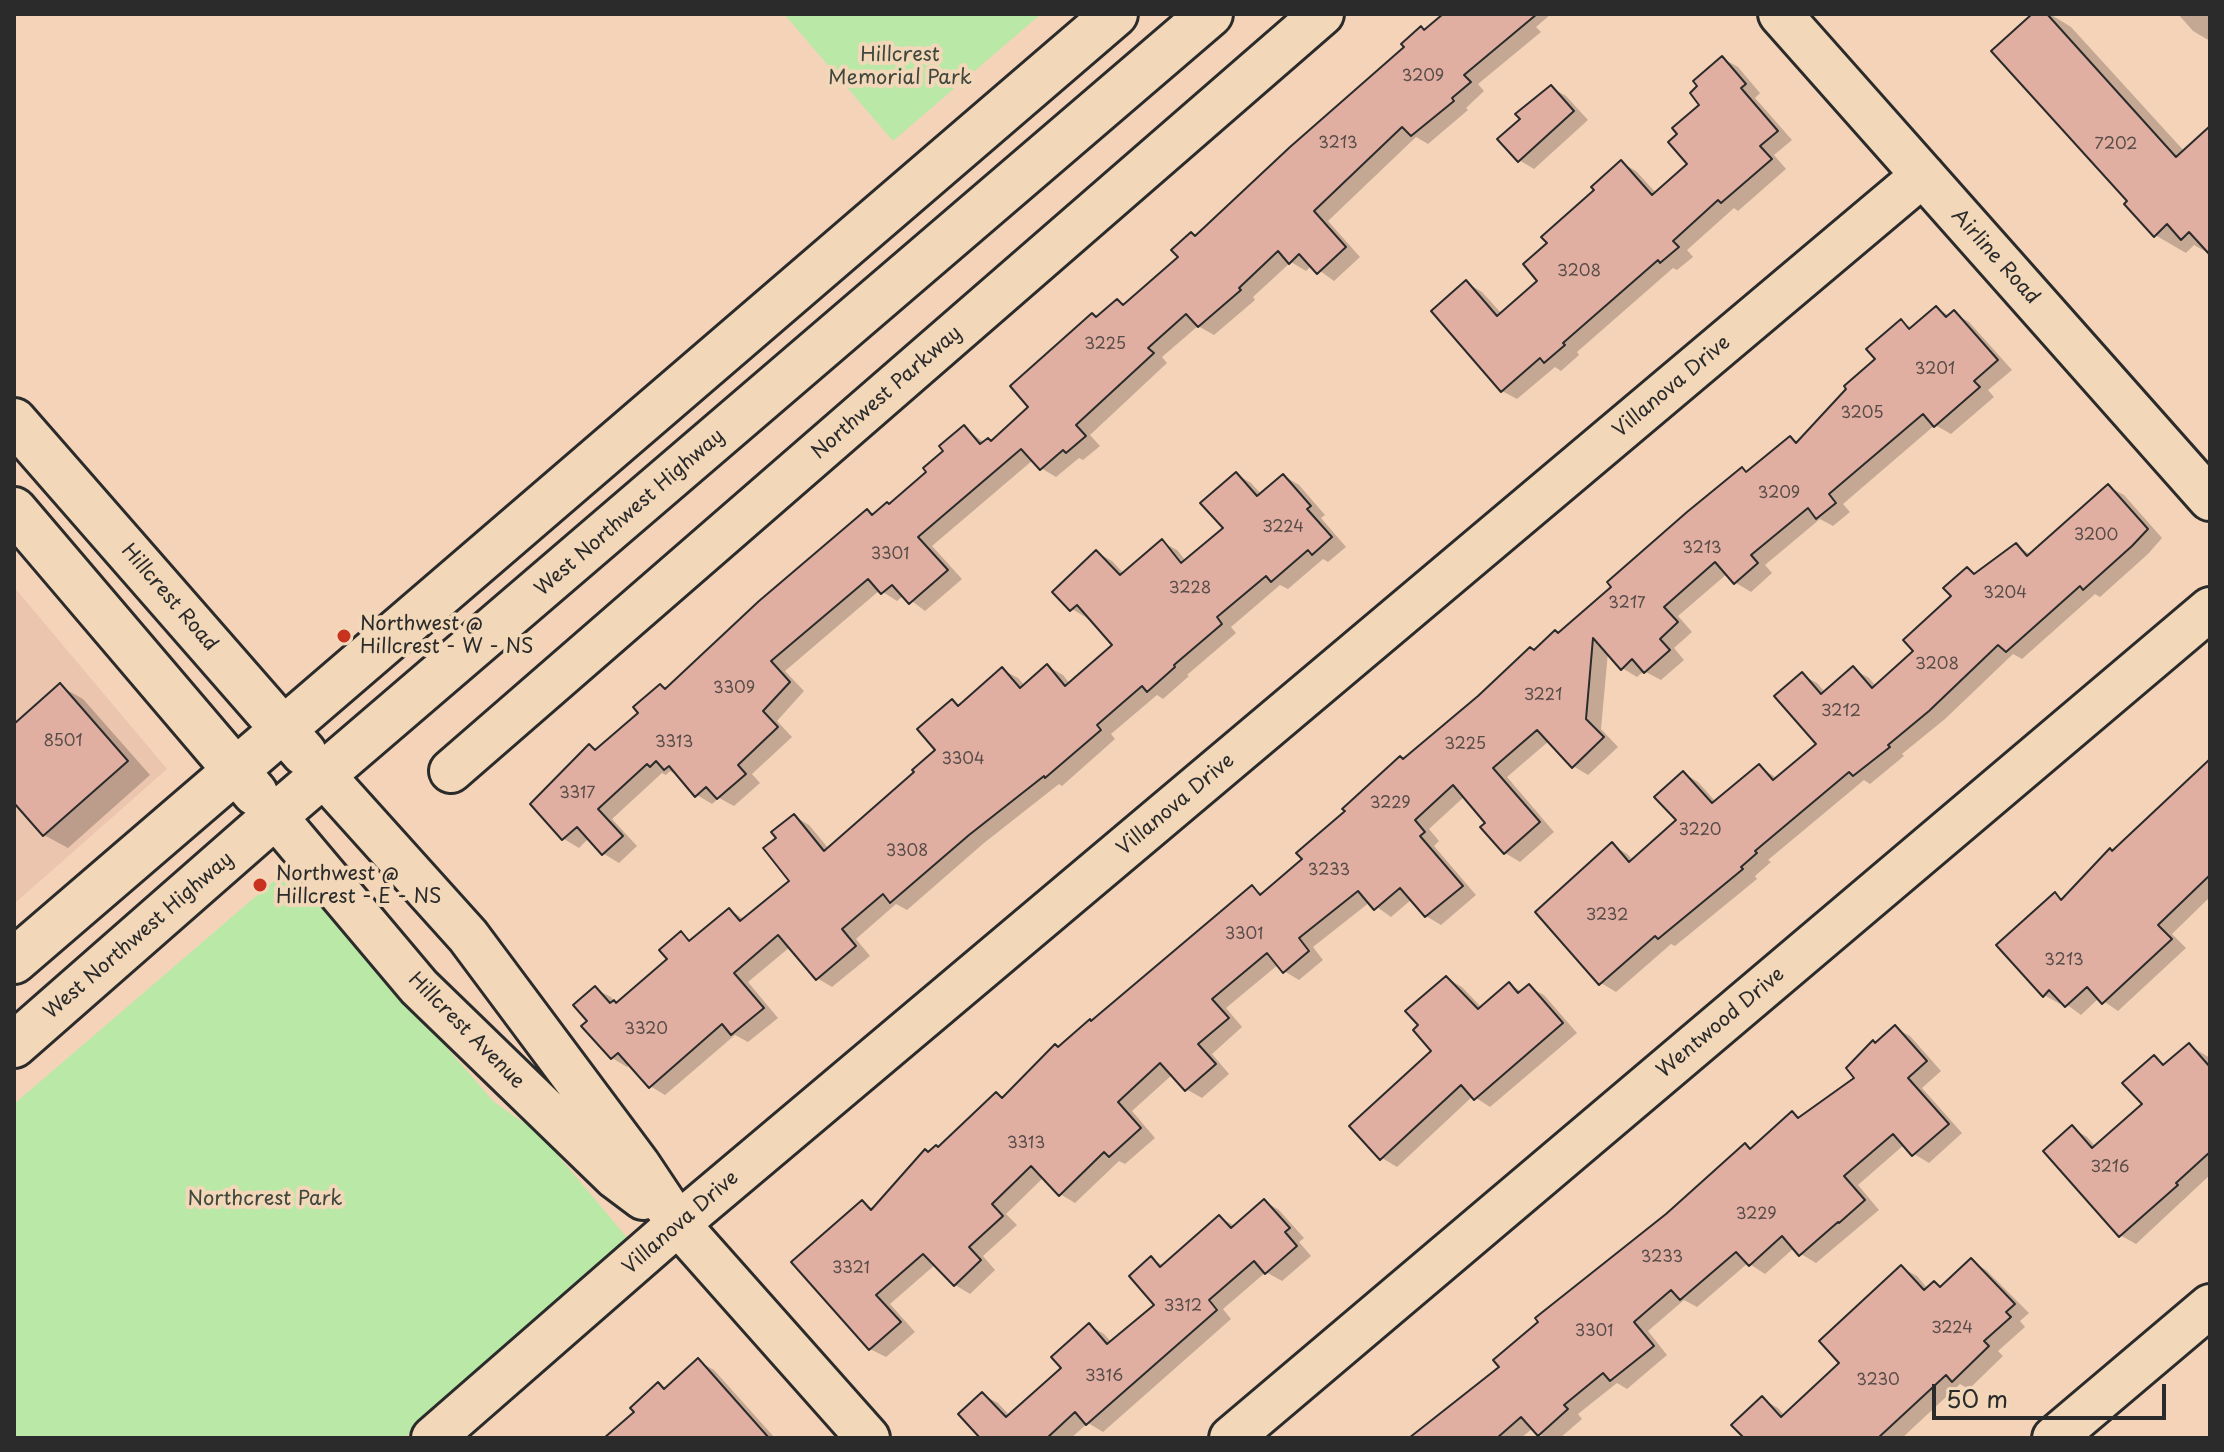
<!DOCTYPE html>
<style>
body{margin:0}
#map{position:relative;width:2224px;height:1452px;overflow:hidden;background:#f5d3b8;font-family:"Playpen Sans",sans-serif}
canvas{display:block}
.frame{position:absolute;inset:0;border:16px solid #2b2b2b;pointer-events:none}
.scale{position:absolute;left:1932px;top:1384px;width:234px;height:36px;box-sizing:border-box;border:4px solid #2b2b2b;border-top:0;padding-left:10px;font-size:24px;line-height:28px;white-space:nowrap;color:#2b2b2b;-webkit-text-stroke:6px #f2d7b9;paint-order:stroke}
</style>
<div id="map">
<canvas width="2224" height="1452"></canvas>
<div class="frame"></div>
<div class="scale">50 m</div>
</div>
<script>
const ctx = document.querySelector('canvas').getContext('2d');
ctx.lineJoin = 'round';
function fillPath(path, color) {
  ctx.fillStyle = color;
  ctx.fill(path, 'evenodd');
}
function shape(rows) {
  const path = new Path2D();
  for (const r of rows) {
    path.moveTo(r[0], r[1]);
    for (let i = 2; i < r.length; i += 2) path.lineTo(r[i], r[i + 1]);
  }
  return path;
}
function strokePath(path, color, width, dash) {
  ctx.strokeStyle = color;
  ctx.lineWidth = width;
  ctx.lineCap = dash ? 'butt' : 'round';
  ctx.setLineDash(dash || []);
  ctx.stroke(path);
}
function drawText(font, color, halo, rows, align = 'center') {
  ctx.font = font + ' "Playpen Sans",sans-serif';
  ctx.lineWidth = 8;
  ctx.setLineDash([]);
  ctx.textBaseline = 'middle';
  ctx.strokeStyle = halo;
  ctx.fillStyle = color;
  for (const [text, x, y, turn = 0] of rows) {
    ctx.save();
    ctx.translate(x, y);
    ctx.rotate((+turn || 0) * Math.PI / 180);
    ctx.textAlign = isNaN(turn) ? turn : align;
    if (halo) ctx.strokeText(text, 0, 0);
    ctx.fillText(text, 0, 0);
    ctx.restore();
  }
}
fillPath(shape([
 [14,587,167,769,14,904]
]), '#ebc5ae');
fillPath(shape([
 [784,14,1041,14,893,141],
 [290,867,494,1102,540,1134,630,1241,404,1438,14,1438,14,1104]
]), '#b9e8a7');
fillPath(shape([
 [1447,14,1551,14,1536,27,1541,32,1478,84,1484,91,1466,108,1468,110,1428,144,1416,137,1328,221,1360,257,1334,281,1312,265,1306,271,1291,262,1253,297,1255,300,1214,335,1198,326,1162,357,1167,363,1090,435,1100,446,1083,460,1079,458,1056,477,1041,468,1033,460,932,546,962,579,925,611,904,595,897,601,880,590,785,671,804,691,777,721,792,737,752,774,760,783,734,806,719,798,712,804,697,795,682,778,670,771,666,775,662,773,612,819,637,846,619,863,604,854,589,838,579,848,564,839,533,804,589,746,597,751,641,713,660,686,667,690,868,512,874,516,890,506,929,472,964,428,985,443,992,442,1031,407,1098,318,1117,301,1125,306,1180,258,1196,238],
 [2035,14,2050,14,2071,27,2185,152,2210,129,2210,254,2194,245,2186,253,2155,235,2130,202],
 [2178,14,2210,14,2210,41,2193,31],
 [1722,58,1738,67,1760,93,1755,98,1792,140,1774,155,1786,169,1738,211,1734,208,1687,250,1693,257,1677,270,1673,268,1577,352,1579,355,1561,371,1555,367,1517,399,1502,391,1467,283,1482,292,1502,314,1540,281,1550,244,1621,162,1636,171,1657,194,1690,164,1702,105],
 [1551,87,1566,96,1588,120,1534,169,1519,160],
 [1936,308,1950,316,1954,313,1969,322,2012,370,1988,390,1994,397,1951,434,1935,425,1843,504,1850,512,1833,526,1820,519,1765,565,1772,573,1751,592,1736,583,1728,573,1678,616,1692,632,1674,648,1684,660,1661,680,1644,671,1637,677,1622,668,1608,652,1601,729,1618,747,1588,775,1573,766,1549,741,1507,777,1554,832,1520,862,1505,853,1488,823,1465,796,1429,829,1439,841,1434,846,1476,895,1441,925,1426,916,1412,899,1391,917,1370,902,1313,947,1323,960,1299,980,1284,971,1279,964,1226,1008,1242,1027,1212,1054,1229,1074,1202,1098,1186,1089,1173,1074,1132,1111,1155,1138,1125,1164,1119,1161,1075,1203,1060,1194,1044,1177,1006,1214,1017,1225,983,1256,995,1270,970,1294,955,1285,936,1264,890,1304,915,1332,886,1357,870,1349,862,1202,874,1209,929,1154,1004,1099,1059,1049,1252,888,1264,894,1305,859,1404,761,1535,652,1559,635,1742,470,1748,473,1791,439,1798,443,1878,360,1901,322,1913,328],
 [1236,474,1251,483,1262,495,1284,476,1299,485,1325,515,1321,518,1346,547,1328,562,1323,559,1288,589,1280,585,1231,627,1236,633,1187,675,1189,676,1163,699,1157,695,1111,734,1115,739,1062,786,1059,784,984,843,907,910,896,904,856,939,870,956,832,987,817,978,790,947,748,982,778,1018,748,1042,735,1035,665,1095,650,1086,630,1064,627,1067,612,1058,589,1021,595,989,611,997,617,1005,670,959,681,934,693,941,730,910,745,920,791,881,778,838,794,816,809,825,829,849,938,751,952,702,960,706,1003,670,1018,678,1025,686,1047,666,1063,675,1070,684,1114,645,1089,616,1087,618,1072,609,1096,552,1112,561,1124,574,1162,542,1177,550,1186,561,1225,528],
 [2109,487,2124,495,2162,538,2148,554,2100,597,2095,594,2022,659,2013,654,1945,719,1902,754,1904,756,1870,784,1864,780,1768,860,1771,862,1755,876,1757,879,1675,946,1671,944,1616,992,1601,983,1612,845,1627,854,1634,861,1679,821,1683,773,1698,782,1716,802,1759,766,1778,779,1819,744,1802,675,1817,683,1826,693,1853,669,1869,678,1877,687,1916,651,1954,596,1967,570,1977,575,2016,546,2032,555],
 [60,686,83,699,150,775,68,848,44,835,14,800,14,726],
 [2210,762,2210,897,2172,934,2186,948,2118,1011,2099,998,2081,1015,2062,1001,2060,1004,2044,995,2055,895,2064,900],
 [1447,978,1462,987,1482,1008,1509,984,1522,992,1529,987,1544,995,1577,1033,1490,1107,1473,1096,1397,1167,1382,1158,1434,1051],
 [1895,1028,1910,1036,1941,1071,1922,1088,1962,1133,1929,1163,1914,1154,1905,1144,1858,1185,1879,1210,1816,1263,1801,1254,1795,1247,1765,1274,1748,1263,1697,1307,1684,1300,1648,1331,1667,1355,1627,1389,1617,1383,1578,1414,1582,1419,1560,1438,1545,1438,1533,1428,1521,1438,1413,1438,1502,1368,1746,1146,1752,1149,1792,1113,1800,1118,1857,1078,1876,1044],
 [2189,1045,2210,1058,2210,1175,2136,1244,2120,1235,2072,1128,2087,1137,2096,1147,2144,1105,2154,1058,2167,1065],
 [1264,1201,1279,1210,1304,1238,1299,1242,1311,1256,1282,1281,1266,1272,1223,1309,1231,1319,1103,1432,1088,1423,1071,1438,982,1438,983,1395,998,1403,1010,1416,1063,1368,1089,1325,1104,1334,1112,1343,1157,1305,1152,1259,1164,1266,1219,1217,1235,1226],
 [1971,1261,1986,1270,2029,1313,2020,1321,2025,1327,1998,1351,2003,1356,1969,1389,1960,1384,1902,1438,1745,1438,1762,1399,1778,1408,1785,1416,1842,1363,1902,1268,1917,1276,1928,1289,1934,1283,1942,1288],
 [698,1361,714,1370,775,1438,608,1438,636,1413,658,1385,666,1389]
]), '#0003');
const building = shape([
 [1443,14,1537,14,1464,75,1471,82,1452,98,1454,101,1411,136,1402,127,1314,211,1346,247,1317,274,1299,254,1289,264,1278,251,1239,288,1241,290,1198,327,1186,314,1148,348,1154,353,1076,425,1086,436,1066,453,1063,450,1040,470,1021,449,918,537,948,570,909,604,892,585,881,594,868,579,771,661,790,682,763,711,778,727,738,765,746,774,717,799,706,787,695,797,669,766,664,770,656,761,650,767,647,764,598,809,623,836,602,855,577,827,562,840,530,804,589,744,595,750,638,713,633,707,660,684,665,689,759,601,867,509,872,515,887,502,889,504,926,472,923,468,943,451,939,446,964,425,980,444,988,438,991,441,1028,407,1010,386,1092,313,1096,317,1117,299,1123,305,1178,257,1171,250,1191,232,1195,236,1290,147,1404,47,1401,44,1421,26,1424,30,1443,14],
 [2032,14,2047,14,2176,157,2210,126,2210,255,2189,232,2181,240,2167,224,2154,237,2124,204,2127,201,1991,51,2032,14],
 [1722,56,1746,84,1741,88,1778,131,1760,146,1772,159,1721,203,1718,200,1673,241,1679,247,1660,263,1658,260,1563,343,1565,345,1544,363,1540,358,1501,392,1431,311,1466,280,1497,316,1537,281,1523,264,1547,243,1541,237,1594,190,1591,187,1621,160,1652,195,1687,164,1668,142,1677,134,1672,128,1699,105,1690,93,1697,86,1693,81,1722,56],
 [1551,85,1574,111,1518,162,1497,139,1520,119,1515,114,1551,85],
 [1936,306,1946,317,1954,310,1998,360,1974,381,1980,387,1934,427,1923,414,1829,494,1836,503,1816,519,1808,508,1751,555,1758,563,1734,584,1715,562,1664,607,1678,622,1660,639,1670,650,1644,673,1632,659,1621,670,1593,638,1586,719,1604,737,1572,768,1537,730,1493,768,1540,822,1504,854,1480,827,1485,823,1453,785,1415,820,1425,832,1420,836,1463,886,1425,917,1400,888,1374,910,1358,891,1299,938,1309,951,1283,973,1267,953,1212,999,1229,1018,1198,1044,1216,1064,1185,1091,1160,1063,1118,1102,1141,1128,1109,1157,1104,1152,1059,1196,1031,1166,992,1204,1003,1216,969,1247,981,1260,954,1286,923,1254,876,1295,901,1322,869,1350,791,1262,862,1200,871,1210,925,1149,928,1152,936,1145,938,1147,996,1092,1002,1098,1055,1044,1058,1047,1090,1019,1091,1021,1252,885,1260,895,1302,859,1296,853,1345,811,1342,809,1400,756,1403,759,1478,696,1530,647,1534,650,1555,630,1558,633,1611,587,1607,582,1687,512,1742,467,1746,472,1790,436,1796,443,1846,389,1844,386,1875,359,1866,349,1901,319,1909,329,1936,306],
 [1236,472,1257,496,1283,474,1311,506,1307,509,1332,537,1312,555,1308,550,1271,582,1266,576,1217,617,1222,624,1174,665,1175,667,1147,692,1142,686,1097,725,1101,730,1045,778,1044,776,969,835,890,903,883,894,842,929,856,946,816,980,778,935,734,973,764,1008,731,1035,722,1024,649,1088,618,1053,611,1059,581,1026,587,1021,573,1005,595,986,610,1003,614,1000,616,1003,667,959,659,950,681,931,689,941,729,908,740,921,789,881,763,848,776,838,771,832,794,814,824,851,914,772,912,770,935,750,917,729,952,699,958,706,1002,667,1020,688,1047,664,1065,686,1112,645,1077,605,1070,611,1052,592,1096,550,1120,575,1162,539,1181,563,1223,528,1200,503,1236,472],
 [2108,484,2148,529,2132,546,2083,590,2080,586,2006,652,1998,645,1929,711,1888,745,1890,747,1853,776,1849,772,1755,851,1757,853,1741,867,1743,869,1658,939,1655,936,1599,985,1535,912,1612,842,1629,862,1676,820,1654,797,1683,771,1712,803,1759,764,1773,780,1816,744,1774,696,1802,672,1821,694,1853,666,1872,688,1913,651,1903,640,1951,596,1943,588,1967,567,1974,574,2016,543,2027,556,2108,484],
 [60,683,128,761,43,836,14,803,14,724,60,683],
 [2210,759,2210,875,2158,925,2172,939,2102,1004,2087,987,2065,1007,2049,990,2043,997,1996,945,2055,892,2061,900,2110,848,2112,851,2210,759],
 [1446,976,1478,1009,1509,982,1518,993,1529,984,1563,1023,1474,1100,1461,1085,1380,1160,1349,1126,1431,1051,1413,1030,1418,1025,1405,1011,1446,976],
 [1895,1025,1927,1061,1908,1078,1949,1124,1912,1156,1893,1134,1844,1176,1865,1200,1839,1223,1838,1222,1799,1256,1782,1236,1749,1266,1736,1252,1680,1300,1671,1290,1634,1322,1654,1346,1610,1381,1603,1373,1564,1405,1568,1409,1538,1436,1521,1417,1497,1438,1409,1438,1499,1367,1493,1360,1538,1322,1535,1318,1666,1214,1745,1143,1750,1149,1792,1111,1798,1118,1854,1078,1846,1068,1873,1040,1875,1043,1895,1025],
 [2189,1043,2210,1067,2210,1152,2176,1183,2178,1185,2119,1237,2043,1151,2072,1125,2092,1148,2142,1104,2122,1083,2154,1055,2163,1065,2189,1043],
 [1264,1199,1290,1228,1285,1232,1297,1246,1265,1274,1254,1261,1209,1300,1217,1310,1086,1425,1075,1412,1047,1438,980,1438,958,1414,982,1392,1006,1417,1061,1368,1051,1357,1089,1323,1107,1344,1154,1305,1129,1276,1151,1256,1160,1267,1219,1215,1231,1228,1264,1199],
 [1971,1258,2015,1304,2006,1312,2011,1317,1984,1341,1989,1346,1952,1382,1946,1375,1878,1438,1744,1438,1731,1425,1762,1396,1781,1417,1839,1363,1819,1341,1901,1265,1924,1290,1934,1281,1940,1287,1971,1258],
 [698,1358,769,1438,604,1438,634,1412,630,1408,658,1382,664,1389,698,1358]
]);
fillPath(building, '#e1afa2');
strokePath(building, '#2b2b2b', 2);
const minor = shape([
 [1780,14,2210,499],
 [451,771,1322,14],
 [324,776,468,936,638,1164,678,1224,868,1438],
 [275,816,419,987,615,1177,643,1198],
 [433,1438,678,1224,1923,175],
 [1231,1438,2210,609],
 [2054,1438,2210,1306]
]);
const major = shape([
 [14,421,304,753],
 [14,510,255,793],
 [14,961,1115,14],
 [14,1045,275,816,1210,14]
]);
strokePath(minor, '#2b2b2b', 48);
strokePath(major, '#2b2b2b', 50);
strokePath(minor, '#f2d7b9', 42);
strokePath(major, '#f2d7b9', 44);
for (const [x, y, r, color] of [
 [344,636,8,"#c8321e"],
 [260,885,8,"#c8321e"]
]) {
  const dot = new Path2D();
  dot.arc(x, y, r, 0, 2 * Math.PI);
  ctx.fillStyle = color;
  ctx.fill(dot);
  strokePath(dot, '#f2d7b9', 3);
}
drawText('16px', '#584c49', null, [
 ["3209",1423,77],
 ["3213",1338,144],
 ["7202",2116,145],
 ["3208",1579,272],
 ["3225",1105,345],
 ["3201",1935,370],
 ["3205",1862,414],
 ["3209",1779,494],
 ["3224",1283,528],
 ["3200",2096,536],
 ["3213",1702,549],
 ["3301",890,555],
 ["3228",1190,589],
 ["3204",2005,594],
 ["3217",1627,604],
 ["3208",1937,665],
 ["3309",734,689],
 ["3221",1543,696],
 ["3212",1841,712],
 ["8501",63,742],
 ["3313",674,743],
 ["3225",1465,745],
 ["3304",963,760],
 ["3317",577,794],
 ["3229",1390,804],
 ["3220",1700,831],
 ["3308",907,852],
 ["3233",1329,871],
 ["3232",1607,916],
 ["3301",1244,935],
 ["3213",2064,961],
 ["3320",646,1030],
 ["3313",1026,1144],
 ["3216",2110,1168],
 ["3229",1756,1215],
 ["3233",1662,1258],
 ["3321",851,1269],
 ["3312",1183,1307],
 ["3224",1952,1329],
 ["3301",1594,1332],
 ["3316",1104,1377],
 ["3230",1878,1381]
]);
drawText('20px', '#40473e', '#f2d7b9', [
 ["Hillcrest",900,55],
 ["Memorial Park",900,78],
 ["Northcrest Park",265,1199]
]);
drawText('20px', '#2b2b2b', '#f2d7b9', [
 ["Airline Road",1995,257,48],
 ["Villanova Drive",1672,387,-40],
 ["Northwest Parkway",887,393,-41],
 ["West Northwest Highway",630,513,-41],
 ["Hillcrest Road",169,598,49],
 ["Villanova Drive",1176,805,-40],
 ["West Northwest Highway",139,936,-41],
 ["Wentwood Drive",1721,1023,-40],
 ["Hillcrest Avenue",466,1031,45],
 ["Villanova Drive",681,1223,-41]
]);
drawText('20px', '#2b2b2b', '#f2d7b9', [
 ["Northwest @",360,624],
 ["Hillcrest - W - NS",360,647],
 ["Northwest @",276,874],
 ["Hillcrest - E - NS",276,897]
], 'left');
</script>
